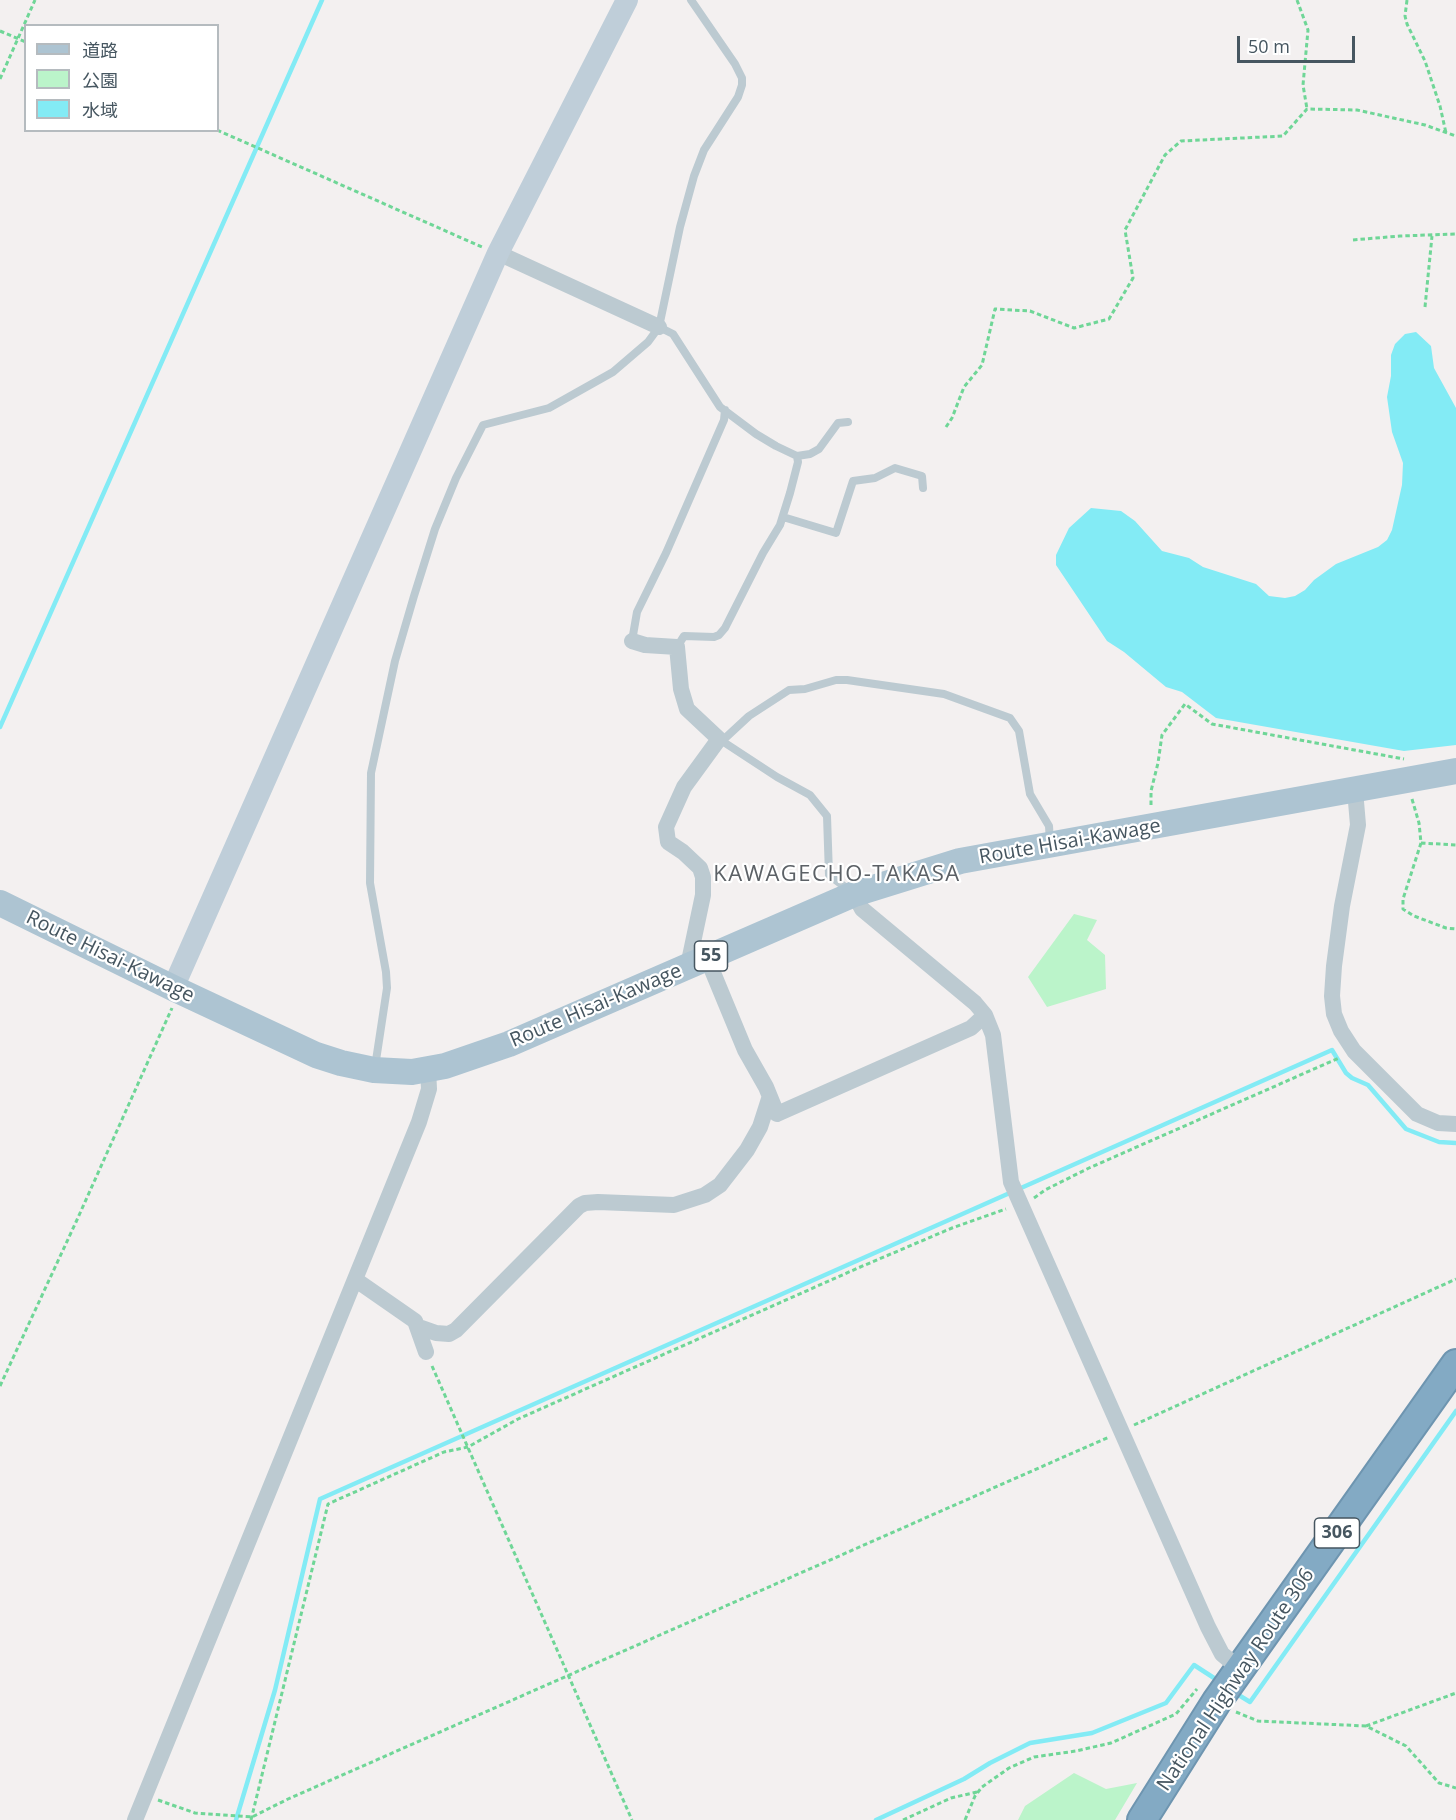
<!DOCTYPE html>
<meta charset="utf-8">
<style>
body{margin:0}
#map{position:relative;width:1456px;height:1820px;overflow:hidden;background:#f3f0f0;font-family:"Open Sans","Noto Sans JP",sans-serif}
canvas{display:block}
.legend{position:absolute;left:24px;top:24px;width:195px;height:108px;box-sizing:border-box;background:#fff;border:2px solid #b5bbbf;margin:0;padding:8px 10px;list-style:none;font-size:18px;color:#465660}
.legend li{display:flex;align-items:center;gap:12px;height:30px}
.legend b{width:30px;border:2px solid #b5bbbf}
.scale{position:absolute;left:1237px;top:36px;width:118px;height:27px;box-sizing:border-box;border:3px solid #465660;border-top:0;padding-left:8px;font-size:18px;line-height:21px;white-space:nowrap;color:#465660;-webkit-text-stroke:4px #fff;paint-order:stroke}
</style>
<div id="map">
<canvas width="1456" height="1820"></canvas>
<ul class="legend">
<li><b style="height:8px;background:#adc4d2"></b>道路</li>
<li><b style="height:16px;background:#bbf4ca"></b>公園</li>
<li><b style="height:16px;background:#83ebf5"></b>水域</li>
</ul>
<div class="scale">50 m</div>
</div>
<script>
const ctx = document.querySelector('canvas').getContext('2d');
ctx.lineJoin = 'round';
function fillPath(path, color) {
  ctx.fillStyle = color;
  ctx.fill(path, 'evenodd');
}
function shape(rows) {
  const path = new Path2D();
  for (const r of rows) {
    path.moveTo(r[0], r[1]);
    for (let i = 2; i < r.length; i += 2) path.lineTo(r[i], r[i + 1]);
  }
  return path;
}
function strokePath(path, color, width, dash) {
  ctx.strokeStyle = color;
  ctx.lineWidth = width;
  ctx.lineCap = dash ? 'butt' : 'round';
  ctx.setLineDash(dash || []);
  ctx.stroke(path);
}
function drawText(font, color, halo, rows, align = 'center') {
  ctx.font = font + ' "Open Sans",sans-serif';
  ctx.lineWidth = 4.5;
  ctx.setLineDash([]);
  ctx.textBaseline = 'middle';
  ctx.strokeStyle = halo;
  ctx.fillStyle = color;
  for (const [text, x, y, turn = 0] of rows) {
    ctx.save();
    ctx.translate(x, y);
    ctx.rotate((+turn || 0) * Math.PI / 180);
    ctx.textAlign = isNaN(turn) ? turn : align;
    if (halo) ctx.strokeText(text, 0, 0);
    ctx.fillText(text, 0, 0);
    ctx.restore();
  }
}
fillPath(shape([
 [1074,914,1097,920,1087,940,1105,955,1106,989,1047,1007,1028,977],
 [1074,1773,1106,1789,1137,1783,1115,1820,1018,1820,1025,1806]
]), '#bbf4ca');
fillPath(shape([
 [1416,332,1431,346,1434,368,1456,408,1456,745,1404,751,1216,718,1182,692,1166,687,1124,652,1107,641,1056,565,1056,555,1069,528,1091,508,1121,511,1135,521,1162,551,1189,558,1203,567,1256,584,1269,596,1285,598,1295,596,1305,590,1314,580,1336,564,1378,547,1387,540,1392,530,1402,485,1403,463,1392,432,1387,397,1391,376,1391,355,1395,344,1405,334]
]), '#83ebf5');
strokePath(shape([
 [0,727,322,0],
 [1237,1694,1250,1702,1456,1411],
 [236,1820,275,1690,320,1499,1332,1050,1346,1073,1352,1078,1368,1085,1406,1129,1439,1142,1456,1143],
 [876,1820,964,1779,990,1763,1030,1743,1092,1733,1166,1703,1194,1665,1214,1678]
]), '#83ebf5', 4.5);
const highway = shape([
 [1142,1820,1217,1701,1456,1364]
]);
strokePath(highway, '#6e95b0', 32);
strokePath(shape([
 [1297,0,1308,30,1303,85,1307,109],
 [1407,0,1405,16,1407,24,1425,61,1440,106,1446,133],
 [0,31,26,42],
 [0,79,35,0],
 [217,130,482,247],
 [1353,240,1400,236,1456,234],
 [1425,307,1432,236],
 [946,427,952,418,964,387,982,365,995,309,1030,311,1074,328,1109,319,1133,278,1125,230,1165,155,1181,141,1283,136,1307,109,1357,110,1425,125,1456,136],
 [1412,799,1419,823,1421,843,1403,899,1403,909,1414,916,1446,928,1456,929],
 [1151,805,1151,791,1158,763,1162,735,1185,704,1212,724,1404,759],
 [1421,843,1456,845],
 [1034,1198,1045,1190,1089,1168,1339,1058],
 [432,1366,632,1820],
 [0,1386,76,1222,172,1008],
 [1134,1425,1456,1279],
 [1236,1712,1258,1721,1366,1726,1406,1746,1439,1783,1456,1788],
 [1366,1726,1456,1693],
 [158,1800,195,1813,252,1817,288,1799,1109,1437],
 [251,1820,328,1504,444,1452,468,1447,518,1419,858,1268,952,1228,1006,1209],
 [903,1820,951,1798,977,1792],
 [965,1820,975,1796,982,1787,1009,1768,1034,1757,1076,1751,1111,1743,1176,1714,1197,1689]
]), '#6fd697', 3, [4.5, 3]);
strokePath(shape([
 [659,327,673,334,720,407,756,434,776,446,797,456,810,454,819,449,838,423,848,422],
 [783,517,836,533,853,481,875,478,895,468,922,476,923,488],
 [632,641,637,612,666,553,724,420,725,410],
 [677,647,684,636,714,637,719,635,725,628,763,553,780,525,790,493,798,462,797,456],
 [719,739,777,777,810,795,827,816,829,875,849,890],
 [722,741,749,716,789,690,805,689,836,680,847,680,944,694,1010,718,1019,731,1030,794,1049,826,1050,842],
 [375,1067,387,988,386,972,370,883,371,773,395,661,414,596,435,529,456,478,483,425,549,408,613,372,648,342,659,327,680,227,694,176,704,150,738,97,742,85,742,78,735,64,691,0]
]), '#bccad1', 8);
strokePath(shape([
 [498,253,659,327],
 [632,641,645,645,677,647,681,689,687,709,719,739,684,787,666,827,668,842,683,852,700,868,703,877,703,895,688,966],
 [1355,790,1358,825,1342,906,1334,966,1332,996,1334,1014,1341,1031,1354,1051,1417,1114,1438,1123,1456,1124],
 [854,894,862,909,975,1003,985,1015,993,1035,1011,1182,1208,1627,1222,1654,1240,1669],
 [707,958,745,1050,766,1087,777,1114,971,1028,985,1015],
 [356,1280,415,1321,426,1352],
 [419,1327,436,1333,449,1334,456,1330,579,1206,585,1203,598,1202,674,1205,705,1195,720,1185,747,1150,760,1127,769,1099],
 [135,1820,419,1122,429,1089,428,1069]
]), '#bccad1', 16);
strokePath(shape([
 [173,988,498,253,627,0]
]), '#bfced9', 22);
strokePath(shape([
 [0,903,173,988,316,1055,341,1063,374,1070,412,1072,445,1066,509,1044,854,894,960,861,1456,771]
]), '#adc4d2', 26);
strokePath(highway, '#83aac4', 28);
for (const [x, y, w] of [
 [711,956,33],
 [1337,1533,45]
]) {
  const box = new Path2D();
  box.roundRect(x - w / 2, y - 15, w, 30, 4.5);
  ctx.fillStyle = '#fff';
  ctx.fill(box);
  strokePath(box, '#465660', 1.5);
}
drawText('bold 18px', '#465660', null, [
 ["55",711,956],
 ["306",1337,1533]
]);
drawText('20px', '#465660', '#fff', [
 ["Route Hisai-Kawage",1070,842,-10],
 ["Route Hisai-Kawage",110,957,26],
 ["Route Hisai-Kawage",596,1006,-23],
 ["National Highway Route 306",1236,1680,-56]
]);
ctx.letterSpacing = '1.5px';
drawText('22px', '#5c6166', '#fff', [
 ["KAWAGECHO-TAKASA",837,875]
]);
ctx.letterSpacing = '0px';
</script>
